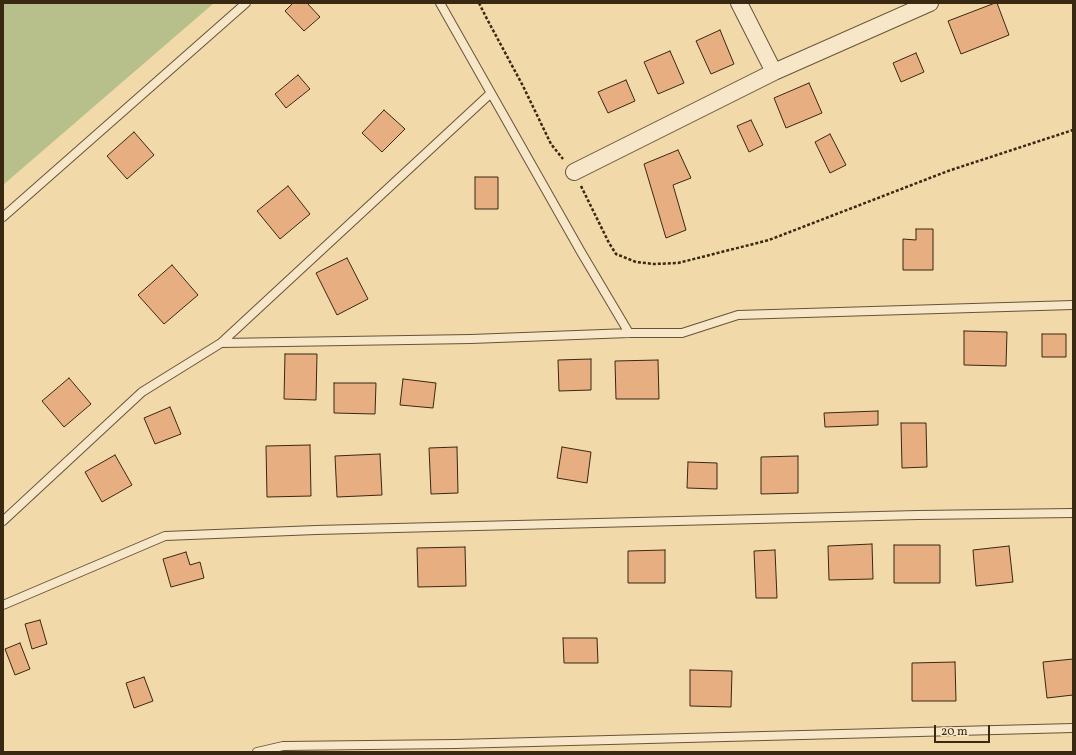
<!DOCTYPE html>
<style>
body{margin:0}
#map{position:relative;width:1076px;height:755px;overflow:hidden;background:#f2d9aa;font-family:Vollkorn,serif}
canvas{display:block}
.frame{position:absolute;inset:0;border:4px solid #392812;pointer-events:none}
.scale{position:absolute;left:934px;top:725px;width:56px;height:18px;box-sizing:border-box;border:2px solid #392812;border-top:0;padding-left:5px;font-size:12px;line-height:14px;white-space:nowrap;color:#392812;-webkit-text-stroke:3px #f7e6c8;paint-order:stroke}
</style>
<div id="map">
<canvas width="1076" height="755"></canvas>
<div class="frame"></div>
<div class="scale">20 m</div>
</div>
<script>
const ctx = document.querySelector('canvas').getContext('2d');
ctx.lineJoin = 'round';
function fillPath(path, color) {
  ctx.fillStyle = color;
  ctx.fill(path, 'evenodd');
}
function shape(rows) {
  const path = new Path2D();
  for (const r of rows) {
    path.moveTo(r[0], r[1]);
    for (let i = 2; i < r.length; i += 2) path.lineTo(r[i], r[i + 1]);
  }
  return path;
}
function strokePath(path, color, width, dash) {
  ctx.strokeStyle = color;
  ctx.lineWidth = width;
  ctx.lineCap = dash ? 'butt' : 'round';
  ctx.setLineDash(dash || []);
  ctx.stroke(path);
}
fillPath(shape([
 [3,3,214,3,3,185]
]), '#b7c08b');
const building = shape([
 [293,3,307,3,320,17,304,31,285,11,293,3],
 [995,3,997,3,1009,35,961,54,948,21,995,3],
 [720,30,734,64,711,74,696,41,720,30],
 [670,51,684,83,658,94,644,62,670,51],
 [916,53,924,72,901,82,893,63,916,53],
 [298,75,310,89,286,108,275,94,298,75],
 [626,80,635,101,608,113,598,92,626,80],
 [809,83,822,113,786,128,774,98,809,83],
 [384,110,405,129,382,152,362,133,384,110],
 [751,120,763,145,749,152,737,126,751,120],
 [134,132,154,155,127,179,107,156,134,132],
 [830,134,846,165,830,173,815,142,830,134],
 [678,150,691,178,673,185,686,230,666,238,644,164,678,150],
 [475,177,498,177,498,209,475,209,475,177],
 [288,186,310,214,280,239,257,211,288,186],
 [916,229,933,229,933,270,903,270,903,239,916,240,916,229],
 [347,258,368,299,337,315,316,273,347,258],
 [172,265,198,295,164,324,138,295,172,265],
 [964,331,1007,332,1006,366,964,365,964,331],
 [1042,334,1066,334,1066,357,1042,357,1042,334],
 [285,354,317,354,316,400,284,399,285,354],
 [591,359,591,390,559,391,558,360,591,359],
 [658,360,659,399,616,399,615,361,658,360],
 [69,378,91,404,64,427,42,401,69,378],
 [403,379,436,383,433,408,400,405,403,379],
 [334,383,376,383,375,414,334,413,334,383],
 [170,407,181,434,155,444,144,418,170,407],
 [878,411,878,425,825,427,824,413,878,411],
 [901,423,926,423,927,467,902,468,901,423],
 [310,445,311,496,267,497,266,446,310,445],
 [457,447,458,493,431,494,429,448,457,447],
 [562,447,591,452,587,483,557,478,562,447],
 [380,454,382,495,337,497,335,456,380,454],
 [115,455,132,485,102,502,85,472,115,455],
 [798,456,798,493,761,494,761,457,798,456],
 [688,462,717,463,717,489,687,488,688,462],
 [872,544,873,579,829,580,828,546,872,544],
 [894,545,940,545,940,583,894,583,894,545],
 [1009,546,1013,582,976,586,973,550,1009,546],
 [465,547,466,586,418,587,417,548,465,547],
 [665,550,665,583,628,583,628,551,665,550],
 [775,550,777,598,756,598,754,551,775,550],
 [186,552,190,565,200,562,204,578,171,587,163,559,186,552],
 [40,620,47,644,32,649,25,624,40,620],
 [563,638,597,638,598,663,564,663,563,638],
 [20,643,30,669,15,675,5,649,20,643],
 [1073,659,1073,695,1047,698,1043,662,1073,659],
 [955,662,956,701,912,701,912,663,955,662],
 [690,670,732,671,731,707,690,706,690,670],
 [144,677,153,701,134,708,126,683,144,677]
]);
fillPath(building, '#e7ae82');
strokePath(building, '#392812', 1);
const lane = shape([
 [440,3,581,252,629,333],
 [3,217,246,3],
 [221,343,491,93],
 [3,521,142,392,221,343,471,339,629,333,682,333,738,315,1073,305],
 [3,605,165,536,316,530,918,515,1073,513],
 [257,752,283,746,455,744,1073,728]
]);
const street = shape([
 [774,72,930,3],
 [574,172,774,72,739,3]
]);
strokePath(lane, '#675438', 10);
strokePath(street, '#675438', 18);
strokePath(shape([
 [479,3,487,19,523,86,551,144,563,159],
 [581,186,609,243,616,254,636,262,654,264,678,263,769,240,948,171,1073,130]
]), '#392812', 2.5, [3, 2]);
strokePath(lane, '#f7e6c8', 8);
strokePath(street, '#f7e6c8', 16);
</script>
